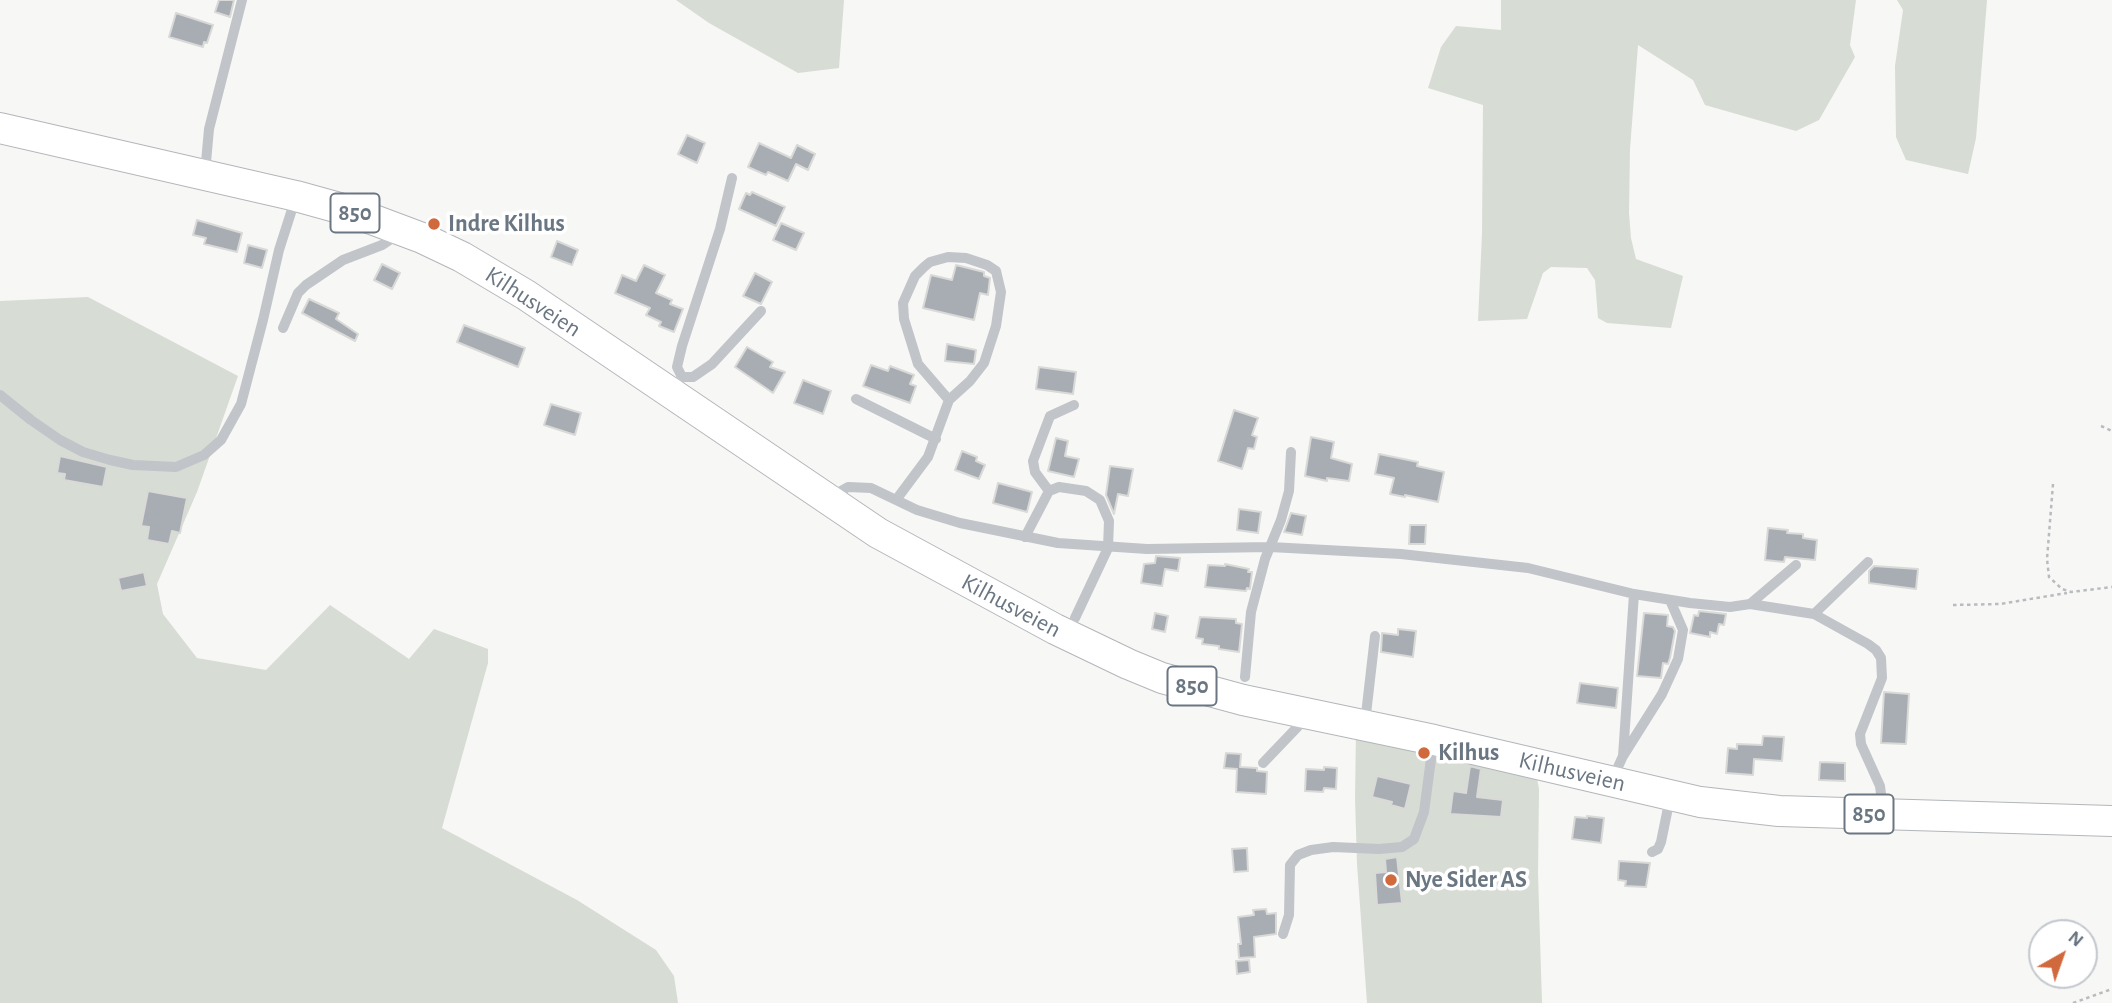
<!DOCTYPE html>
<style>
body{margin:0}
#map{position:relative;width:2112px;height:1003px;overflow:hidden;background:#f7f7f5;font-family:"Alegreya Sans",sans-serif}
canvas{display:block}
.north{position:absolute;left:2028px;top:919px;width:70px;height:70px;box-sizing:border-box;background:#fff;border:2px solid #c3c8cd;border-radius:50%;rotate:40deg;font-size:19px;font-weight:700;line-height:28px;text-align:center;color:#6a7682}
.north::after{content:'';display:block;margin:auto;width:24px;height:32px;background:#d0693c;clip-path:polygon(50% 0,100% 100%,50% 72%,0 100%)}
</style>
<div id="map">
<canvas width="2112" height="1003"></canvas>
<div class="north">N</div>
</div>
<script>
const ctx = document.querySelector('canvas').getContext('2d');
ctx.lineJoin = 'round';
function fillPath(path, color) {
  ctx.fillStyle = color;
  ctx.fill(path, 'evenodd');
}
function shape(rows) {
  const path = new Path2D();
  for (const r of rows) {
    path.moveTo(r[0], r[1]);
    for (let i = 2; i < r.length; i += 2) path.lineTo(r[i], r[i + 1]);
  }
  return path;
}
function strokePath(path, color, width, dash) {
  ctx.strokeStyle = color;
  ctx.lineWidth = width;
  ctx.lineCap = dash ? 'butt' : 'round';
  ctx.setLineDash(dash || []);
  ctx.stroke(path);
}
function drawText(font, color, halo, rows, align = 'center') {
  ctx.font = font + ' "Alegreya Sans",sans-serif';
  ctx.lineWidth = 7;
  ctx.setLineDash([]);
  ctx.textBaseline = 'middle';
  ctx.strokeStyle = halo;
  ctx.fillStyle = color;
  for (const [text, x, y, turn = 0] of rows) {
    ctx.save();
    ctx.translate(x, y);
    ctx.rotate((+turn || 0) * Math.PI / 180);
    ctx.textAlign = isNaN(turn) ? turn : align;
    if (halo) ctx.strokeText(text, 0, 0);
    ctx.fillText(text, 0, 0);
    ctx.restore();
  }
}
fillPath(shape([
 [676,0,844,0,839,68,798,73,709,23],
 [1501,0,1856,0,1850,45,1855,57,1819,120,1796,131,1705,105,1693,80,1638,45,1630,149,1629,213,1631,238,1636,259,1683,276,1671,328,1607,323,1598,318,1595,280,1587,268,1551,267,1543,273,1527,319,1478,321,1482,234,1483,105,1428,88,1441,47,1456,26,1501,30],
 [1897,0,1987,0,1976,138,1968,174,1906,160,1896,137,1895,66,1903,10],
 [88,297,238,376,197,492,157,584,163,614,197,658,266,670,330,605,409,659,434,629,488,649,488,663,442,828,577,900,656,950,674,976,678,1003,0,1003,0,301],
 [1356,730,1532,752,1539,789,1538,874,1542,1003,1367,1003,1357,864,1355,798]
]), '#d7dcd5');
const building = shape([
 [219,0,234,0,230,17,215,12,219,0],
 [176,13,213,25,207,43,204,42,203,47,169,37,176,13],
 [687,135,705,143,697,163,678,154,687,135],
 [759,143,791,158,797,145,815,154,808,170,796,164,788,181,768,172,766,175,748,167,759,143],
 [752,192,785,207,776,226,739,209,746,193,750,195,752,192],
 [197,220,242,233,237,252,204,244,206,238,193,235,197,220],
 [781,223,804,233,796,250,773,240,781,223],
 [557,241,578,250,572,265,551,257,557,241],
 [248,245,267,250,262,268,244,263,248,245],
 [382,264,400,273,392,289,374,280,382,264],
 [644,265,665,275,656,293,672,300,670,304,683,309,674,332,659,326,661,322,646,315,650,308,615,293,622,275,636,281,644,265],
 [956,265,984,272,984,276,990,278,988,295,980,293,974,320,923,308,931,275,952,280,956,265],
 [755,273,772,282,761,304,743,296,755,273],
 [309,299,339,313,336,319,358,334,355,341,302,313,309,299],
 [464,325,525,348,518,367,457,342,464,325],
 [947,344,976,350,974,364,945,361,947,344],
 [747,347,773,362,770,367,785,372,773,393,735,367,747,347],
 [871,365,888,371,890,366,914,375,910,384,916,386,910,403,863,386,871,365],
 [1039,367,1076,372,1073,394,1036,389,1039,367],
 [803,380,831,391,823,414,794,403,803,380],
 [551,404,581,413,575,435,544,425,551,404],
 [1234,410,1258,418,1252,435,1257,437,1254,449,1248,448,1242,469,1218,461,1234,410],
 [1311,437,1334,442,1331,458,1352,464,1349,481,1327,478,1327,481,1305,476,1311,437],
 [1056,438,1068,441,1065,456,1079,459,1074,477,1048,471,1056,438],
 [962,451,977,457,976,461,985,465,979,479,955,470,962,451],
 [1379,454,1418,462,1417,466,1444,472,1438,502,1405,495,1405,497,1390,494,1394,478,1375,474,1379,454],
 [60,456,107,467,103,487,64,480,65,474,57,473,60,456],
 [1110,466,1133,469,1128,496,1118,494,1114,514,1106,495,1110,466],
 [998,483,1032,492,1027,512,993,503,998,483],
 [148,491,187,498,180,533,172,531,169,544,147,540,149,527,141,526,148,491],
 [1239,509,1261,512,1258,533,1237,530,1239,509],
 [1291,513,1306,516,1302,535,1284,532,1291,513],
 [1410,525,1426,525,1425,544,1409,544,1410,525],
 [1768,528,1788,530,1787,533,1803,534,1803,538,1817,540,1815,560,1785,557,1784,562,1765,560,1768,528],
 [1156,556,1180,558,1178,571,1165,569,1162,586,1141,583,1144,564,1155,563,1156,556],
 [1225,564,1249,569,1248,572,1252,572,1250,589,1247,588,1246,591,1205,587,1208,565,1225,566,1225,564],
 [1874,566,1918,569,1916,589,1869,583,1869,571,1874,566],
 [144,572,147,586,121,591,118,578,144,572],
 [1699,611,1726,614,1724,625,1719,624,1717,634,1710,632,1710,637,1690,633,1694,615,1698,616,1699,611],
 [1155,613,1168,616,1165,632,1152,629,1155,613],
 [1644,613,1668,615,1667,626,1673,627,1675,631,1670,658,1668,664,1663,663,1661,678,1637,676,1644,613],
 [1200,617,1236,619,1236,623,1242,624,1239,652,1219,649,1219,646,1202,644,1203,639,1196,638,1200,617],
 [1398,629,1416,631,1413,657,1381,652,1382,633,1398,635,1398,629],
 [1580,683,1618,688,1616,708,1577,703,1580,683],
 [1884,692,1909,694,1906,744,1881,743,1884,692],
 [1763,736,1784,737,1782,761,1754,759,1753,775,1726,773,1728,748,1737,749,1737,744,1762,745,1763,736],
 [1226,753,1241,754,1240,767,1257,768,1257,771,1267,772,1266,794,1236,792,1237,769,1224,768,1226,753],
 [1820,762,1845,763,1845,781,1819,780,1820,762],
 [1470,766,1481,769,1477,797,1503,800,1501,817,1450,814,1453,791,1466,793,1470,766],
 [1324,767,1337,768,1336,789,1324,788,1323,792,1305,791,1306,769,1324,770,1324,767],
 [1377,776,1411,784,1405,809,1391,805,1392,802,1372,797,1377,776],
 [1587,816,1604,818,1601,843,1572,839,1575,817,1587,818,1587,816],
 [1247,848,1248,871,1234,872,1232,849,1247,848],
 [1397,857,1402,903,1377,905,1375,873,1386,872,1385,859,1397,857],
 [1619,861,1650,863,1646,887,1625,886,1626,881,1618,880,1619,861],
 [1266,909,1267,914,1276,913,1276,934,1254,937,1255,957,1239,958,1238,944,1241,944,1238,917,1254,915,1253,910,1266,909],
 [1249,960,1250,972,1237,974,1236,961,1249,960]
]);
fillPath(building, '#a7adb3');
strokePath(building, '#d9d9d7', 2);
const primary = shape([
 [0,128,296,196,350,211,422,238,462,257,526,295,878,533,1055,629,1128,664,1162,678,1243,700,1434,740,1700,802,1779,811,2112,821]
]);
strokePath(primary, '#b3b6ba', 32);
strokePath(shape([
 [2101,426,2112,431],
 [2053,484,2047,559,2049,577,2062,589,2071,592,2112,587],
 [1953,605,2000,604,2067,593],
 [2073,1003,2112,989]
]), '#b9bcbe', 2.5, [3.5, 3.5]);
strokePath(shape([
 [205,173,209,129,242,0],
 [283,328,298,293,306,285,343,260,382,245,397,235],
 [682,377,693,377,712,364,761,311],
 [673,390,682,377,677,367,682,346,720,229,732,178],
 [0,395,31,420,60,440,83,452,110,460,133,465,176,467,204,455,221,440,241,404,263,320,279,250,295,200],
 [856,399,936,439],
 [1049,491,1059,487,1086,491,1100,500,1109,521,1108,548,1075,618],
 [830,497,848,487,871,488,917,510,960,523,1058,543,1147,549,1270,547,1401,554,1528,568,1634,594,1690,603,1730,607,1750,604,1814,614,1868,644,1876,650,1881,658,1882,678,1860,734,1861,744,1880,786,1883,810],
 [896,500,928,457,949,400,970,381,984,363,996,326,1001,292,996,271,987,265,966,258,948,257,930,262,924,267,915,276,903,303,904,319,918,364,949,400],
 [1025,537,1049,491,1035,472,1033,461,1050,416,1074,405],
 [1750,604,1796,565],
 [1814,614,1868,562],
 [1245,677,1251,612,1265,559,1281,520,1289,491,1291,452],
 [1365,723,1375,636],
 [1623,756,1634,594],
 [1263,763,1307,717],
 [1613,778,1623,756,1662,694,1678,659,1683,630,1670,600],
 [1652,852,1658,849,1661,842,1670,798],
 [1283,934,1289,915,1290,865,1298,855,1311,850,1333,847,1379,849,1402,847,1414,839,1424,812,1433,744]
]), '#c1c4c8', 10);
strokePath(primary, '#fff', 30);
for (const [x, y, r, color] of [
 [434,224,7,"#d0693c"],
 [1424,753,7,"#d0693c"],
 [1391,880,7,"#d0693c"]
]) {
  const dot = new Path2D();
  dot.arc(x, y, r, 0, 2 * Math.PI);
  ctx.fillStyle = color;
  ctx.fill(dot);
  strokePath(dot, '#fff', 2.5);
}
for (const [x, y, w] of [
 [355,213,49],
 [1192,686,49],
 [1869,814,49]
]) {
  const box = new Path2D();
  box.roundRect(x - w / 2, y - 19.5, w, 39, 5);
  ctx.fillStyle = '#fff';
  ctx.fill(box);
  strokePath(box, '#6a7682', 2);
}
drawText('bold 23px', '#6a7682', null, [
 ["850",355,213],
 ["850",1192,686],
 ["850",1869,814]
]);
drawText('bold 24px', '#6a7682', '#fff', [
 ["Indre Kilhus",448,224],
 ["Kilhus",1438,753],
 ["Nye Sider AS",1405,880]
], 'left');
drawText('24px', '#6a7682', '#fff', [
 ["Kilhusveien",533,302,33],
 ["Kilhusveien",1011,606,28],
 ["Kilhusveien",1572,772,13]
]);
</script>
